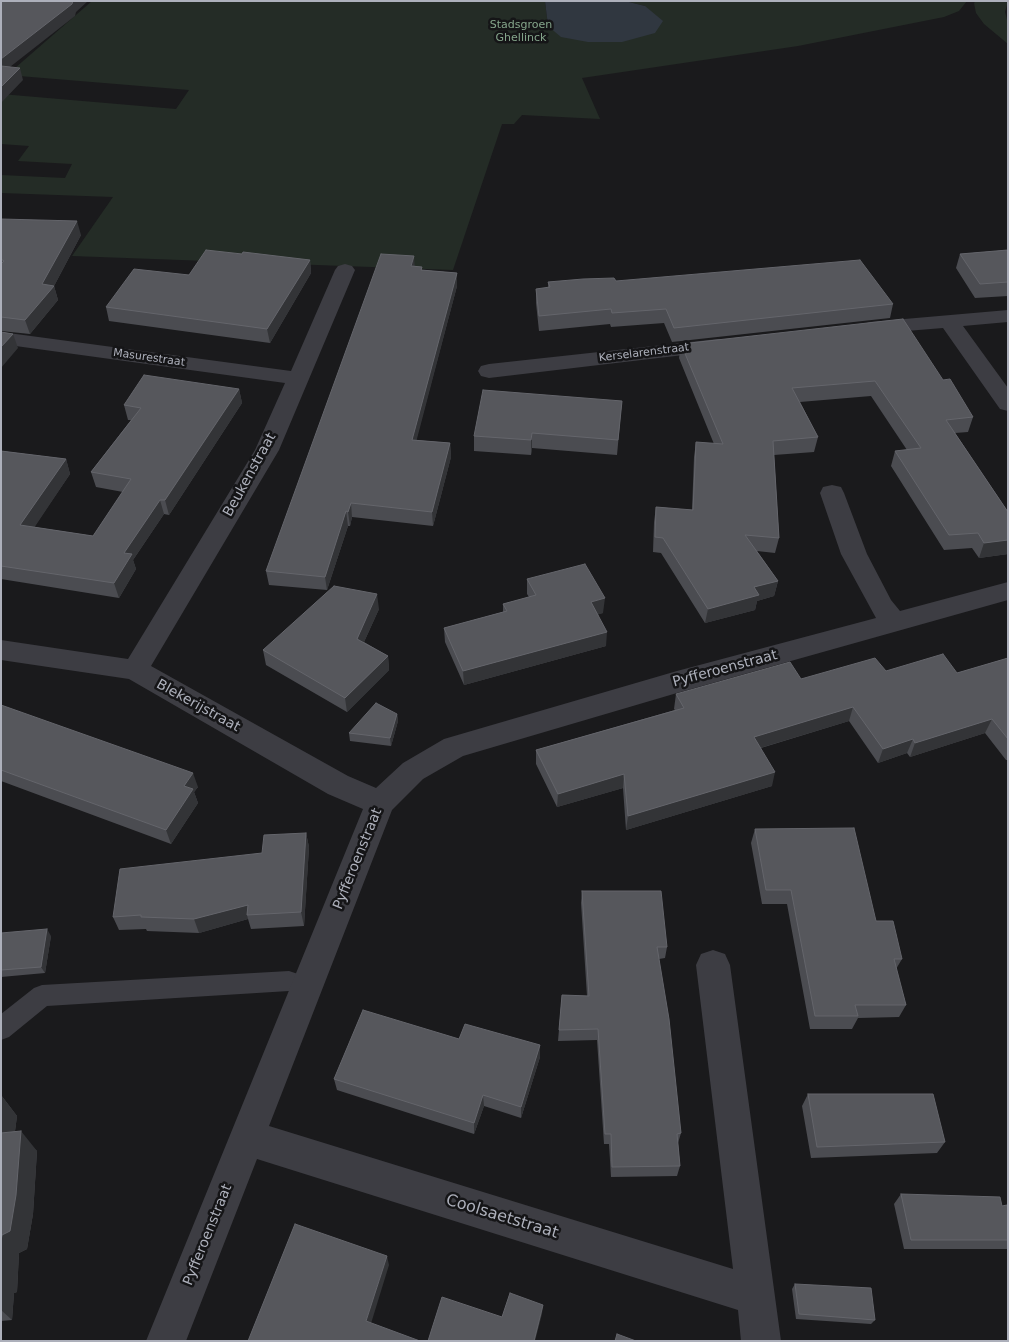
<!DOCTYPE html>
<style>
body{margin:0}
#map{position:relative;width:1009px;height:1342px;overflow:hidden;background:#1a1a1c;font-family:"DejaVu Sans",sans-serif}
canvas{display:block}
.frame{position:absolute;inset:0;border:2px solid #adb0bb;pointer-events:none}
</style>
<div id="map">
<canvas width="1009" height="1342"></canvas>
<div class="frame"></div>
</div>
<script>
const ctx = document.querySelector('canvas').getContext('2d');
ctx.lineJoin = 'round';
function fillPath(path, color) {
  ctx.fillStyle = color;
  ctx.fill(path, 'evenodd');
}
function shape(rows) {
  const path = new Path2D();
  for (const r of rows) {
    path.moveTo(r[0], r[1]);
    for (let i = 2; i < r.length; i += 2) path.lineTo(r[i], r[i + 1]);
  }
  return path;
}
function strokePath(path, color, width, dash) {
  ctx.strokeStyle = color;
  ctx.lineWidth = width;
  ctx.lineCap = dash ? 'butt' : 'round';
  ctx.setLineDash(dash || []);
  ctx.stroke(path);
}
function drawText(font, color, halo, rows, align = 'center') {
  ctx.font = font + ' "DejaVu Sans",sans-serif';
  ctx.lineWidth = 5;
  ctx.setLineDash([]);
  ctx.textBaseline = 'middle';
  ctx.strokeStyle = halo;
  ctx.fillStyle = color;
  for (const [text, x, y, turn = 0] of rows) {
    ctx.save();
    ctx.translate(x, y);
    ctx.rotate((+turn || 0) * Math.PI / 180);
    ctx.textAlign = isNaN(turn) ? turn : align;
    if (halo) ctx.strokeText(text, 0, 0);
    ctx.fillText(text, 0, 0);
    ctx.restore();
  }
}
fillPath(shape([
 [92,1,545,1,548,26,645,6,625,1,967,1,959,11,944,17,798,46,582,78,600,119,522,115,514,124,502,124,453,270,72,256,113,197,1,193,1,175,65,178,72,164,18,161,29,146,1,144,1,94,176,109,189,90,7,75],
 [976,1,1008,1,1005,12,1008,23,1008,44,984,24,976,13,974,3]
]), '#242c26');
fillPath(shape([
 [545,1,625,1,645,6,663,21,655,33,622,42,588,42,561,37,548,26]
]), '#303740');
fillPath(shape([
 [289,971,316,980,319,987,316,994,308,998,289,991,47,1006,9,1037,1,1040,1,1014,34,988,42,985,289,971]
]), '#3d3d43');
fillPath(shape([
 [345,264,352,266,355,270,279,450,151,666,348,776,376,788,403,763,444,739,677,671,876,618,841,554,820,493,823,487,832,485,841,487,844,493,867,554,891,600,900,611,1008,582,1008,600,677,693,463,756,423,779,392,810,269,1126,733,1269,696,965,701,954,713,950,725,954,730,965,781,1341,741,1341,738,1310,257,1159,186,1341,146,1341,363,809,328,794,129,679,1,660,1,640,128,659,255,450,285,383,1,344,1,332,291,371,335,270,338,266,345,264],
 [1008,310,1008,322,963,326,1008,388,1008,411,1000,409,943,328,870,334,863,332,860,328,863,324,870,322,1008,310],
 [718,339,726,340,729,345,726,350,489,378,481,376,478,371,481,366,489,364,718,339]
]), '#3d3d43');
fillPath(shape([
 [1,219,81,235,54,286,58,300,30,334,1,331],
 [1008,250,1008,296,975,298,956,268,960,254],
 [242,254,310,260,311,273,270,343,109,321,106,307],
 [414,266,422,267,422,270,457,273,457,286,416,440,450,443,451,457,433,526,352,517,350,526,348,526,327,590,269,585,266,571],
 [616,281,893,304,890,318,672,342,664,323,611,327,610,324,539,331,536,303,536,289,548,288,548,282],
 [681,344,943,380,973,417,968,432,955,433,1008,512,1008,554,979,558,972,548,944,550,891,466,895,451,907,450,871,396,800,402,818,437,814,452,774,455,779,538,775,553,757,551,778,581,774,596,757,601,755,610,705,623,661,553,653,552,654,522,656,507,692,510,694,457,696,442,714,444,679,358],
 [239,389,242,403,169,515,164,514,133,560,136,569,119,598,1,579,1,451,66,459,70,474,34,527,93,536,123,492,96,487,91,472,131,420,128,420,124,405],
 [622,401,617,455,532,448,531,455,474,451,474,436],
 [527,579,603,613,598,614,606,646,464,685,445,642,444,628,503,612,503,604,529,597,527,594],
 [379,609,364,642,388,656,389,670,347,712,266,665,263,650],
 [1008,658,1008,760,1006,760,985,733,910,757,907,753,878,763,849,721,761,748,772,786,626,830,623,788,557,807,536,764,536,750,675,710,674,709,676,694,801,679,886,671,957,673],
 [1,705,198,787,194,792,198,803,171,844,1,781],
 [397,714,398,721,391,746,350,741,349,733],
 [755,829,876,921,902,959,896,969,906,1005,899,1017,858,1018,852,1029,810,1029,787,904,762,904,751,843],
 [306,833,309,847,304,926,251,929,248,919,199,933,147,931,146,929,119,930,113,917,262,853],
 [582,891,667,947,665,958,659,959,681,1133,678,1143,680,1166,677,1176,611,1177,609,1144,604,1144,597,1040,558,1041,562,995,587,996,581,903],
 [1,933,51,936,45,973,1,977],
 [459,1039,540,1045,540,1057,521,1118,484,1106,474,1134,337,1090,334,1079],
 [808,1094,945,1142,937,1153,811,1158,802,1106],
 [1,1095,17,1116,15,1131,37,1151,33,1214,27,1249,19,1253,17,1292,14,1293,12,1320,1,1321],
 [901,1194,1002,1206,1008,1210,1008,1248,1007,1249,904,1249,894,1204],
 [795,1284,875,1320,871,1324,796,1319,792,1289]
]), '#4b4c51');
fillPath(shape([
 [73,1,88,1,76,12,75,16,1,74,1,59],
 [20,68,23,80,1,103,1,87],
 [77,221,81,235,54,286,58,300,30,334,25,320,42,284],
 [414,256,415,269,411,266],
 [310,260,311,273,270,343,267,329],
 [457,273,457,286,413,454,412,440],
 [13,334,18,348,1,368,1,347],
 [239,389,242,403,169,515,165,500],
 [532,433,532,448,531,455,531,440],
 [450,443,451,457,433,526,432,512],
 [66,459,70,474,26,540,20,525],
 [160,500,164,514,133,560,136,569,119,598,114,583,124,553],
 [351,503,352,517,350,526,348,512],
 [346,511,348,526,327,590,325,577],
 [1008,540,1008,554,979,558,984,543],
 [778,581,774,596,757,601,755,610,705,623,708,609,754,587],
 [377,594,379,609,359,653,357,639],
 [605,598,603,613,590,617,591,602],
 [607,632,606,646,464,685,463,671],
 [388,656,389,670,347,712,345,698],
 [853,707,849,721,750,751,754,737],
 [397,714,398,721,391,746,390,738],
 [992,719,985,733,910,757,915,743],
 [913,739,907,753,878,763,883,749],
 [775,772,772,786,626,830,628,816],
 [193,773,198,787,194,792,198,803,171,844,166,830,184,786],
 [624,774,623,788,557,807,558,794],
 [306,833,309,847,304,926,301,912],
 [248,905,247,915,248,919,199,933,194,919],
 [47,929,51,936,45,973,41,967],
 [540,1045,540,1057,521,1118,521,1107],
 [1,1095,17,1116,12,1154,1,1141],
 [483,1095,484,1106,474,1134,474,1123],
 [21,1131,37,1151,33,1214,27,1249,19,1253,17,1292,14,1293,12,1320,1,1310,1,1241],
 [387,1256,389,1265,369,1330,366,1321],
 [543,1305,542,1314,535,1341,534,1341]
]), '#333437');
const building = shape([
 [1,1,73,1,72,4,1,59,1,1],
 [1,66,20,68,1,87,1,66],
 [1,219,77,221,42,284,54,286,25,320,1,317,1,264,4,261,1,259,1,219],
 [206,250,242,254,243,252,310,260,267,329,106,307,134,269,189,275,206,250],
 [1008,250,1008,282,980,284,960,254,1008,250],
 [381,254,414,256,411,266,422,267,421,270,457,273,412,440,450,443,432,512,351,503,348,512,346,511,325,577,266,571,381,254],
 [860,260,893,304,674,328,666,309,612,313,611,309,539,316,536,289,550,287,548,282,583,279,614,278,616,281,860,260],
 [903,319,943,380,950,379,973,417,946,420,1008,512,1008,540,984,543,978,533,949,535,895,451,921,448,875,381,792,388,818,437,773,441,779,538,745,535,778,581,754,587,759,595,708,609,663,538,655,537,656,507,693,510,696,442,723,444,681,344,903,319],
 [1,332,13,334,1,347,1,332],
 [144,375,239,389,165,500,160,500,124,553,132,554,114,583,1,566,1,451,66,459,20,525,93,536,131,479,91,472,141,408,124,405,144,375],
 [483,390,622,401,618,440,532,433,531,440,474,436,483,390],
 [585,564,605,598,591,602,607,632,463,671,444,628,507,611,503,604,536,595,527,579,585,564],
 [334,586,377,594,357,639,388,656,345,698,263,650,334,586],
 [943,654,957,673,1008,658,1008,739,992,719,915,743,913,739,883,749,853,707,754,737,775,772,628,816,624,774,558,794,536,750,684,708,676,694,790,662,801,679,875,658,886,671,943,654],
 [376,703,397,714,390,738,349,733,376,703],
 [1,705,193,773,184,786,193,789,166,830,1,770,1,705],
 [854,828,876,921,893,921,902,959,894,959,906,1005,855,1005,858,1016,815,1016,791,890,766,890,755,829,854,828],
 [306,833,301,912,247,915,248,905,194,919,141,917,141,915,113,917,120,869,262,853,264,835,306,833],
 [582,891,661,891,667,947,657,947,669,1019,681,1133,677,1134,680,1166,612,1167,611,1134,605,1134,598,1029,559,1030,562,995,589,996,582,891],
 [47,929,41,967,1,970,1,933,47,929],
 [363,1010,459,1039,465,1024,540,1045,521,1107,483,1095,474,1123,334,1079,363,1010],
 [808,1094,933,1094,945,1142,817,1147,808,1094],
 [21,1131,16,1195,10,1231,2,1235,1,1241,1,1133,21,1131],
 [901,1194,1000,1197,1002,1206,1007,1205,1008,1210,1008,1240,911,1240,901,1194],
 [295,1224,387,1256,366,1321,420,1341,248,1341,295,1224],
 [795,1284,871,1288,875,1320,799,1314,795,1284],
 [510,1293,543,1305,534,1341,428,1341,442,1297,502,1317,510,1293],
 [617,1334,636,1341,615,1341,617,1334]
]);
fillPath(building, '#56575c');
strokePath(building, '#64656b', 1);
drawText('11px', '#85a58b', '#151517', [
 ["Stadsgroen",521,25],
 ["Ghellinck",521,38]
]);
drawText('11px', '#adb0bb', '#151517', [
 ["Kerselarenstraat",644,353,-7],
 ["Masurestraat",149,358,8]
]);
drawText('14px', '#adb0bb', '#151517', [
 ["Beukenstraat",250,475,-61],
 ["Pyfferoenstraat",725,669,-15],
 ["Blekerijstraat",198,706,29],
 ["Pyfferoenstraat",358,859,-68],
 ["Pyfferoenstraat",208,1235,-68]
]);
drawText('16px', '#adb0bb', '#151517', [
 ["Coolsaetstraat",502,1217,17]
]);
</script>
